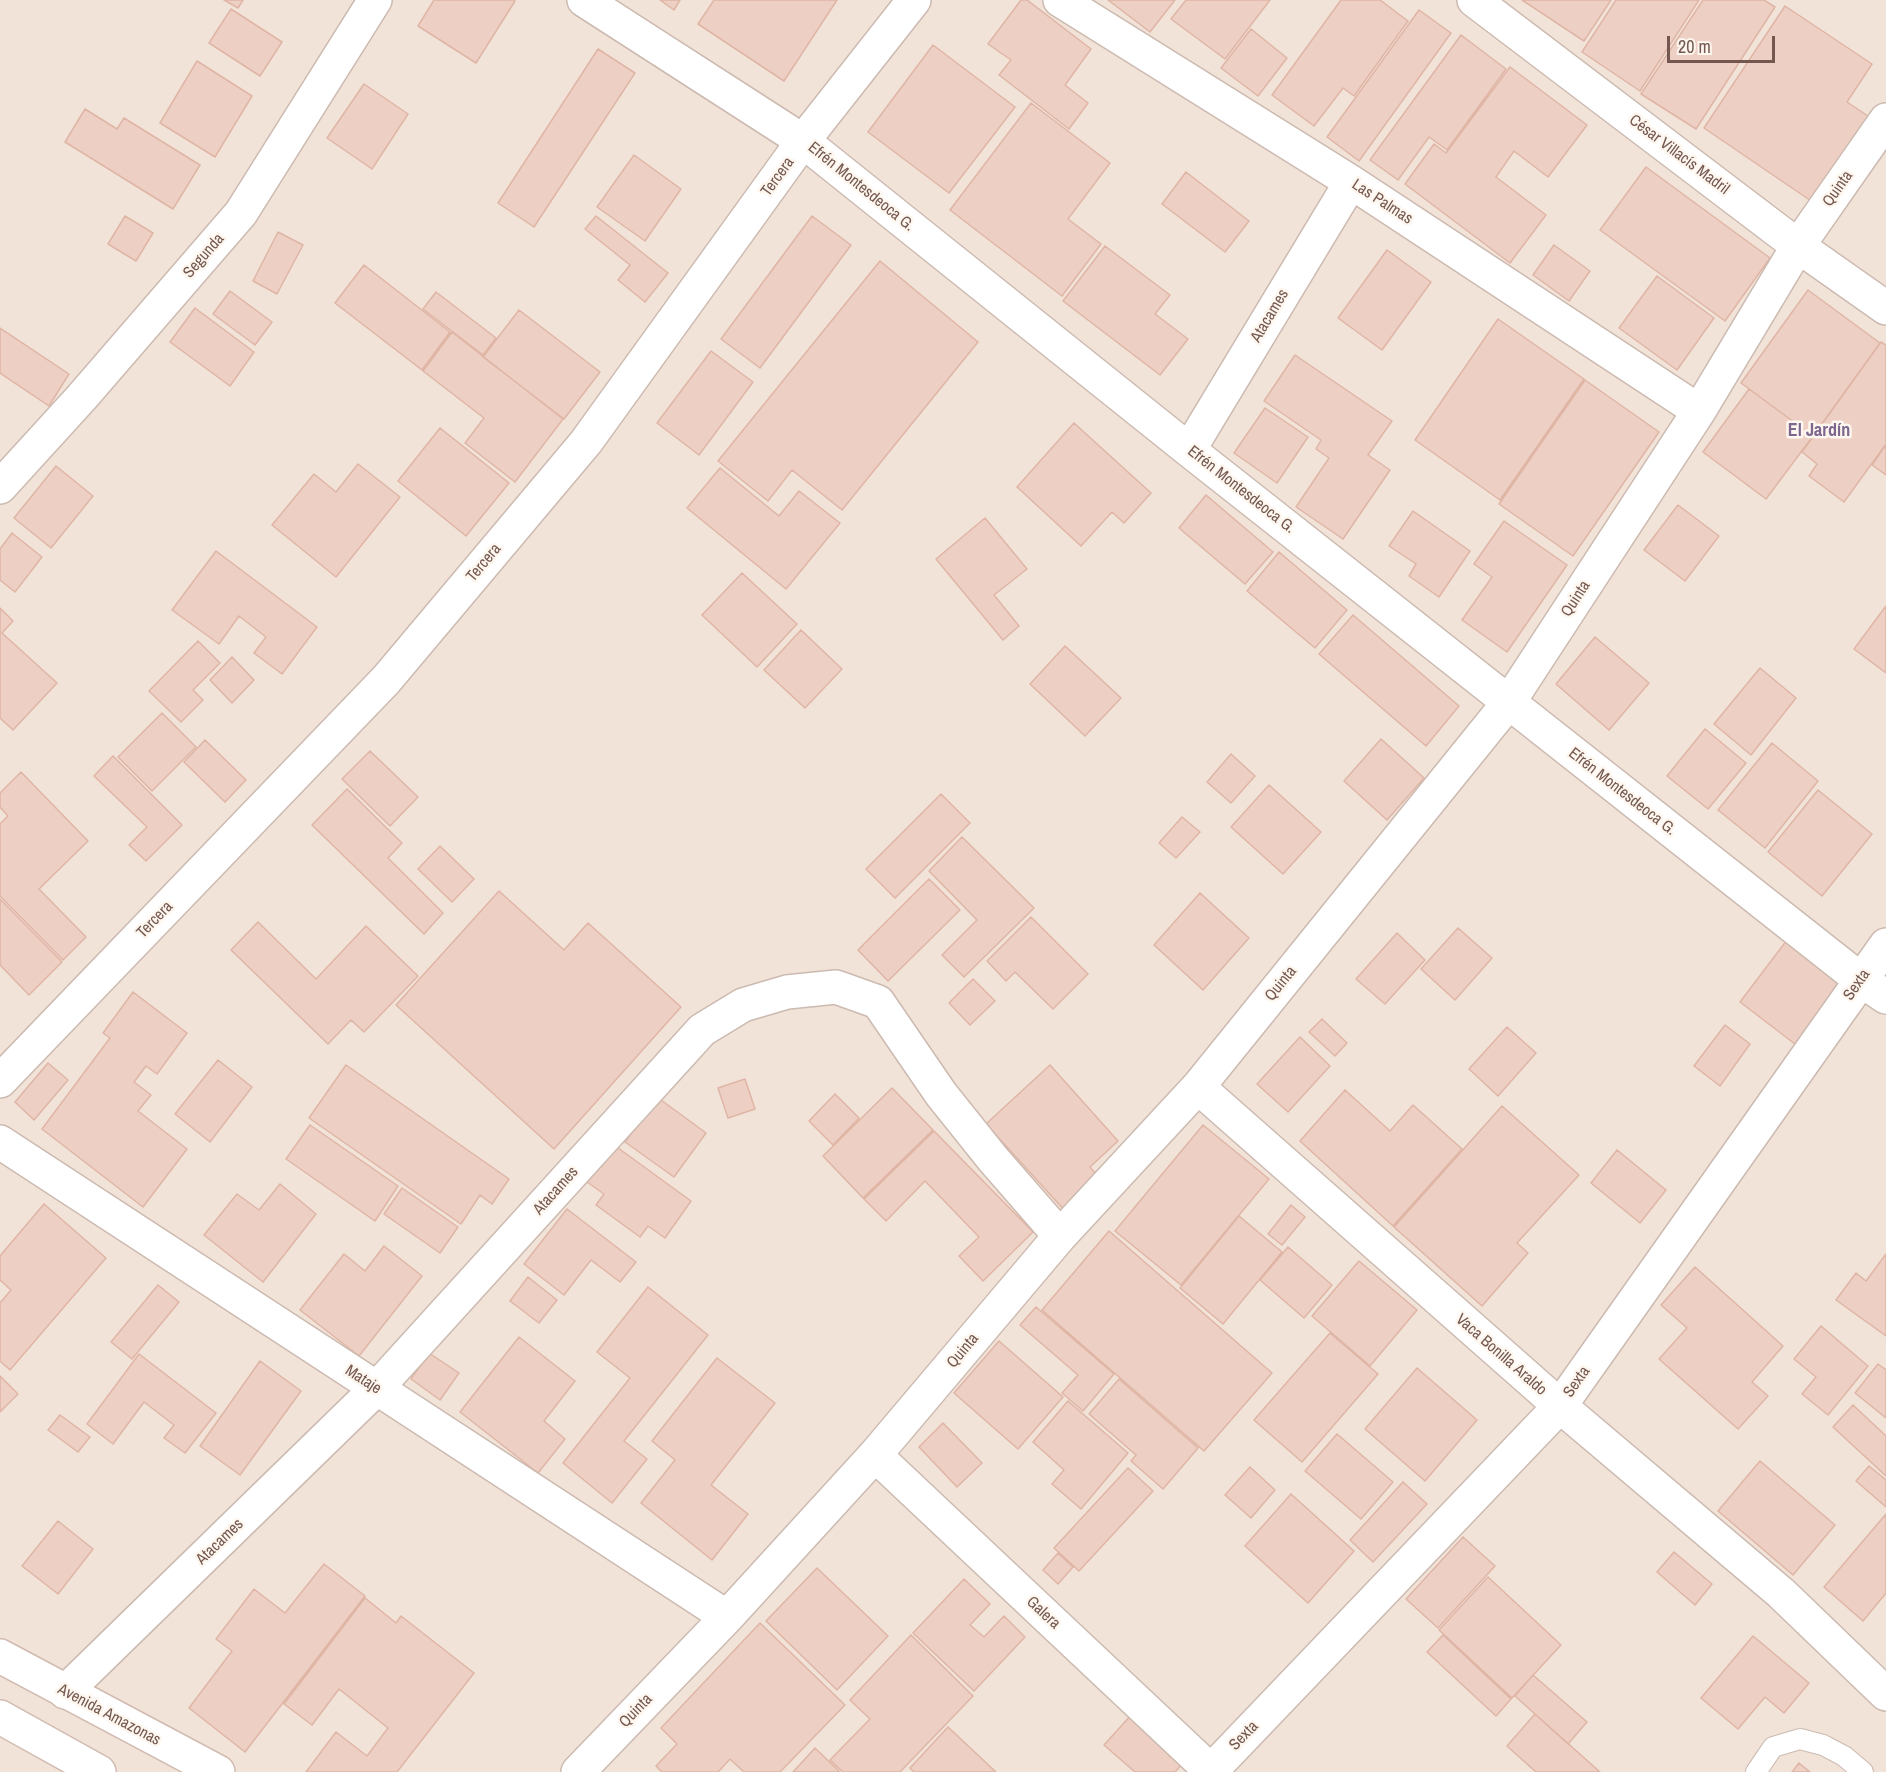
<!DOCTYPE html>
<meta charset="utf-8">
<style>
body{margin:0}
#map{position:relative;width:1886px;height:1772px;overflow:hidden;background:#fbf2ea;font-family:"Archivo Narrow",sans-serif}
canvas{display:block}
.scale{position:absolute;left:1667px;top:36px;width:108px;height:27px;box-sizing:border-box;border:3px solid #74584f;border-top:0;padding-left:8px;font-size:18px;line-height:21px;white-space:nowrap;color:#74584f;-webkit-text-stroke:4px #fef7f0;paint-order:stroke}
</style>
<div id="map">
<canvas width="1886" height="1772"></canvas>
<div class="scale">20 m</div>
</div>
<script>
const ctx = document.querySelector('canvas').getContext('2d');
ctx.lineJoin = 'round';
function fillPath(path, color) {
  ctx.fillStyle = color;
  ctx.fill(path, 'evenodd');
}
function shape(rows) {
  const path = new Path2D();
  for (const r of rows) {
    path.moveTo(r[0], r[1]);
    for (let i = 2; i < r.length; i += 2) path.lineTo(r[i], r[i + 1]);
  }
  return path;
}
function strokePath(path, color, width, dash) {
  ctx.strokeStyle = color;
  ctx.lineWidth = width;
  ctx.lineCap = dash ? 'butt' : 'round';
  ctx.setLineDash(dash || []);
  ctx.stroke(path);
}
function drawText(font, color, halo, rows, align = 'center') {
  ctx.font = font + ' "Archivo Narrow",sans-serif';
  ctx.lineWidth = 5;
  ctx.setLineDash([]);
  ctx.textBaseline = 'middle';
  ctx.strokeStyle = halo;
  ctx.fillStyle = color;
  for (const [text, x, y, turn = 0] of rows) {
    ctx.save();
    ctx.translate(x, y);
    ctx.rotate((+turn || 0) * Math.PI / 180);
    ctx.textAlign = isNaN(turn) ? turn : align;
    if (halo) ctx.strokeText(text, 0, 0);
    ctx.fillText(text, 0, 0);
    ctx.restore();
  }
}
fillPath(shape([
 [0,0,1886,0,1886,1772,0,1772]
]), '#f2e3d9');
const building = shape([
 [224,0,243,0,238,8,224,0],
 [434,0,514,0,515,1,476,63,418,26,434,0],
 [660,0,680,0,674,10,660,0],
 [714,0,837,0,784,81,698,24,714,0],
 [1021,0,1027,0,1091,49,1065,85,1088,103,1069,129,999,75,1011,60,988,44,1021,0],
 [1108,0,1175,0,1150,32,1108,0],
 [1186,0,1270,0,1225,59,1171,19,1186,0],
 [1341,0,1380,0,1408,21,1354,96,1343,88,1314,126,1272,95,1341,0],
 [1522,0,1611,0,1584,41,1522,0],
 [1616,0,1699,0,1640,91,1582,52,1616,0],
 [1703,0,1764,0,1775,7,1696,129,1641,94,1703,0],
 [1785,6,1872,64,1847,102,1871,118,1814,203,1704,128,1785,6],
 [231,9,282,42,260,76,209,43,231,9],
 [1419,10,1451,33,1359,161,1327,137,1419,10],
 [1251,29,1287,58,1258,96,1221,68,1251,29],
 [1461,35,1506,69,1447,150,1429,137,1398,180,1370,160,1461,35],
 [933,45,1015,107,949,193,868,132,933,45],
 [598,49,635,73,534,227,498,203,598,49],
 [197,61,252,96,215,157,160,123,197,61],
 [1510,67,1587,125,1548,177,1514,151,1496,177,1546,215,1510,263,1405,184,1434,144,1446,153,1510,67],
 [364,84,408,114,372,169,327,138,364,84],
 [1031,103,1110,163,1068,219,1101,244,1062,296,950,210,1031,103],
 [85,109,117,129,124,118,200,165,173,209,65,142,85,109],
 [634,155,681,189,645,241,597,207,634,155],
 [1646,167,1770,258,1725,321,1600,230,1646,167],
 [1186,172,1249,221,1225,252,1162,204,1186,172],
 [125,216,153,233,136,261,108,244,125,216],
 [596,216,668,273,645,302,618,280,630,265,585,229,596,216],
 [812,216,851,245,760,368,721,339,812,216],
 [278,232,303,245,277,294,253,281,278,232],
 [1554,245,1590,271,1569,301,1533,275,1554,245],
 [1105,246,1170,295,1155,314,1188,339,1160,375,1063,301,1105,246],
 [1387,250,1431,282,1382,350,1338,318,1387,250],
 [880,261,978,342,842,510,792,470,768,501,718,461,880,261],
 [364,265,450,332,422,370,335,303,364,265],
 [1657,276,1714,318,1677,370,1619,328,1657,276],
 [1808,290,1880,343,1813,436,1741,383,1808,290],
 [230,291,272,322,255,345,213,314,230,291],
 [436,292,496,338,483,355,423,309,436,292],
 [195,308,254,352,230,386,170,342,195,308],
 [519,310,600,372,564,419,483,357,519,310],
 [1498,319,1584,379,1500,500,1415,440,1498,319],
 [0,328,69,374,49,406,0,373,0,328],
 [452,332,563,419,515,482,465,443,484,418,423,371,452,332],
 [1881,342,1886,345,1886,444,1844,502,1809,476,1817,464,1802,452,1881,342],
 [711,351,753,382,699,455,657,423,711,351],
 [1295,355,1392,421,1368,455,1390,470,1343,539,1296,507,1329,458,1316,449,1321,440,1264,401,1295,355],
 [1585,380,1659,432,1573,556,1499,504,1585,380],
 [1749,389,1813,436,1766,499,1703,452,1749,389],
 [1265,408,1308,437,1277,483,1234,453,1265,408],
 [1074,423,1151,493,1124,523,1112,512,1081,546,1017,487,1074,423],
 [440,428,509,483,466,536,398,481,440,428],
 [1886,445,1886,475,1872,465,1886,445],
 [358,464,400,497,336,577,272,525,314,474,336,492,358,464],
 [56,466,93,496,51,548,14,518,56,466],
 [720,468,779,516,799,491,840,523,786,589,687,508,720,468],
 [1206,495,1273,552,1245,584,1179,528,1206,495],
 [1678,505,1719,536,1685,581,1644,550,1678,505],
 [1413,511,1470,551,1439,597,1409,576,1416,564,1389,546,1413,511],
 [985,518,1027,569,994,595,1019,626,1003,640,936,559,985,518],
 [1504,521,1567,565,1507,652,1462,620,1492,577,1474,564,1504,521],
 [12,533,42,557,15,592,0,580,0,549,12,533],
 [216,551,317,627,282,674,254,653,266,637,239,616,219,644,172,610,216,551],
 [1279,552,1347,610,1315,648,1247,591,1279,552],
 [742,573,797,624,757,667,702,615,742,573],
 [1886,606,1886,673,1854,649,1886,606],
 [0,608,13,621,2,633,57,683,13,730,0,718,0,608],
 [1353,615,1459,706,1426,746,1319,654,1353,615],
 [801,630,842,669,805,708,764,670,801,630],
 [1595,637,1649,683,1609,730,1556,684,1595,637],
 [198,641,220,663,193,690,203,700,181,722,149,691,198,641],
 [1065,646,1121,698,1085,736,1030,684,1065,646],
 [232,657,254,680,232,703,210,680,232,657],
 [1760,668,1796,698,1751,755,1714,724,1760,668],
 [162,713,196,747,152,791,118,757,162,713],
 [1705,729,1746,763,1708,809,1667,776,1705,729],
 [1381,739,1424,778,1387,820,1344,781,1381,739],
 [205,740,246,780,225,802,184,762,205,740],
 [1772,743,1818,781,1765,848,1718,810,1772,743],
 [370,751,418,797,390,826,342,779,370,751],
 [1231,754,1255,776,1231,803,1207,782,1231,754],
 [113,756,182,825,146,861,129,845,147,827,94,776,113,756],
 [21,772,88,841,39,889,86,937,63,960,0,896,0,824,8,816,0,807,0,793,21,772],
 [1269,785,1321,832,1283,874,1231,827,1269,785],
 [347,789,402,843,388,858,443,913,424,934,312,825,347,789],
 [1818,790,1872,834,1822,896,1768,852,1818,790],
 [941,794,970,823,895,898,866,869,941,794],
 [1182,817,1200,832,1176,858,1159,843,1182,817],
 [962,837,1034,908,964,977,942,955,977,920,929,871,962,837],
 [440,846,474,879,452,902,418,869,440,846],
 [929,879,960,910,888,981,858,950,929,879],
 [499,891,564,950,588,923,681,1007,554,1149,396,1005,499,891],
 [1200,893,1249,938,1203,990,1154,945,1200,893],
 [0,899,62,962,29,995,0,965,0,899],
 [1031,917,1088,974,1053,1009,1015,972,1006,981,987,961,1031,917],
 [258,922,316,979,366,926,418,976,364,1032,351,1020,328,1044,231,950,258,922],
 [1458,928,1492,958,1455,1000,1421,969,1458,928],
 [1397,933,1425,960,1385,1004,1356,979,1397,933],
 [1787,940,1842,981,1795,1044,1740,1002,1787,940],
 [973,979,995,1001,970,1025,949,1003,973,979],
 [133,992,187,1033,157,1074,146,1066,134,1082,151,1095,138,1111,187,1149,143,1207,42,1129,110,1038,103,1033,133,992],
 [1322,1019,1347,1043,1335,1056,1309,1032,1322,1019],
 [1725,1025,1750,1044,1720,1086,1694,1066,1725,1025],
 [1507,1027,1536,1053,1498,1096,1469,1069,1507,1027],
 [1300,1037,1330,1066,1288,1112,1257,1084,1300,1037],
 [218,1060,252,1087,210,1142,175,1114,218,1060],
 [48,1063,68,1080,34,1120,15,1102,48,1063],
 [346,1065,509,1179,492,1204,480,1195,461,1224,309,1118,346,1065],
 [1050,1065,1118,1141,1090,1167,1101,1180,1066,1212,986,1124,1050,1065],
 [745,1079,755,1109,728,1118,718,1088,745,1079],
 [892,1088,933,1130,863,1198,823,1156,892,1088],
 [1345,1090,1390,1131,1413,1105,1462,1149,1393,1226,1300,1141,1345,1090],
 [835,1094,859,1118,833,1145,809,1121,835,1094],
 [657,1097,706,1133,674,1177,625,1142,657,1097],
 [1502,1106,1579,1175,1517,1243,1528,1253,1482,1306,1394,1227,1502,1106],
 [310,1125,398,1186,375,1221,286,1159,310,1125],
 [1203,1125,1269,1179,1181,1285,1115,1231,1203,1125],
 [934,1131,1033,1232,983,1281,959,1256,979,1237,925,1181,886,1221,864,1199,934,1131],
 [614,1145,691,1201,665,1238,648,1226,640,1237,596,1205,604,1194,587,1182,614,1145],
 [1617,1150,1666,1190,1640,1223,1591,1183,1617,1150],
 [280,1184,316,1214,263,1282,204,1235,237,1194,259,1210,280,1184],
 [402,1188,458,1227,440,1253,384,1214,402,1188],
 [44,1204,106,1258,10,1370,0,1361,0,1303,11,1290,0,1280,0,1256,44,1204],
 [1291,1205,1305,1217,1282,1245,1268,1234,1291,1205],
 [567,1209,636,1262,620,1282,591,1260,564,1295,524,1264,567,1209],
 [1239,1216,1282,1252,1223,1324,1180,1288,1239,1216],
 [1109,1231,1272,1373,1204,1451,1042,1310,1109,1231],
 [384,1246,422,1276,359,1356,300,1310,344,1254,365,1271,384,1246],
 [1288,1247,1332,1285,1304,1318,1260,1280,1288,1247],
 [1886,1254,1886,1336,1836,1300,1856,1273,1866,1281,1886,1254],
 [1359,1261,1417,1310,1370,1366,1312,1316,1359,1261],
 [1695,1267,1783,1346,1752,1382,1768,1396,1738,1429,1659,1359,1687,1328,1661,1305,1695,1267],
 [528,1277,557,1300,539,1323,510,1301,528,1277],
 [158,1285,179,1302,132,1359,111,1342,158,1285],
 [648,1287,708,1335,624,1441,647,1459,612,1503,563,1463,630,1378,597,1352,648,1287],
 [1036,1307,1114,1374,1083,1411,1062,1393,1078,1375,1020,1325,1036,1307],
 [1821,1326,1868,1366,1828,1415,1802,1394,1816,1377,1794,1359,1821,1326],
 [1330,1333,1378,1374,1302,1462,1254,1420,1330,1333],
 [519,1337,575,1381,544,1421,565,1439,538,1473,460,1412,519,1337],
 [999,1341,1063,1397,1018,1449,954,1393,999,1341],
 [429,1353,459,1373,440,1400,411,1379,429,1353],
 [139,1354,216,1413,185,1453,164,1438,174,1425,144,1402,113,1444,87,1424,139,1354],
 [717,1358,775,1403,711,1485,748,1514,712,1560,641,1503,675,1460,652,1441,717,1358],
 [260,1361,301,1391,240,1475,200,1446,260,1361],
 [1878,1364,1886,1370,1886,1418,1855,1393,1878,1364],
 [1417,1368,1477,1420,1425,1481,1365,1429,1417,1368],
 [0,1376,18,1394,0,1412,0,1376],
 [1119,1379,1198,1448,1163,1489,1131,1461,1136,1455,1089,1414,1119,1379],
 [1068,1401,1128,1453,1081,1509,1052,1484,1064,1470,1033,1442,1068,1401],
 [1853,1405,1886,1436,1886,1476,1833,1427,1853,1405],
 [60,1415,90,1437,78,1452,48,1430,60,1415],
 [943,1423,982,1463,957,1487,919,1447,943,1423],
 [1337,1434,1393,1482,1361,1519,1305,1471,1337,1434],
 [1760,1461,1835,1525,1793,1575,1718,1511,1760,1461],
 [1869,1466,1886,1480,1886,1507,1856,1481,1869,1466],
 [1250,1467,1275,1490,1251,1518,1225,1495,1250,1467],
 [1128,1468,1153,1491,1079,1571,1054,1548,1128,1468],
 [1403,1482,1427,1504,1373,1562,1350,1540,1403,1482],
 [1291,1494,1354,1551,1308,1603,1245,1546,1291,1494],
 [1886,1514,1886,1593,1863,1621,1824,1587,1886,1514],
 [58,1521,93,1549,58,1594,22,1566,58,1521],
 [1463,1537,1495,1566,1438,1628,1406,1599,1463,1537],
 [1674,1552,1712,1584,1695,1605,1657,1572,1674,1552],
 [1058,1553,1073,1567,1058,1584,1043,1570,1058,1553],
 [324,1564,365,1596,245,1752,189,1708,232,1651,216,1639,254,1589,285,1613,324,1564],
 [817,1568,888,1636,837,1690,766,1621,817,1568],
 [1488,1577,1561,1645,1512,1698,1439,1630,1488,1577],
 [964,1579,990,1604,970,1625,984,1637,1004,1616,1025,1637,974,1691,913,1633,964,1579],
 [365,1598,396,1623,401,1616,474,1673,397,1772,306,1772,336,1732,367,1756,388,1728,339,1689,312,1725,284,1704,365,1598],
 [760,1623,845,1705,780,1772,744,1772,730,1759,718,1772,662,1772,656,1766,677,1744,661,1728,760,1623],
 [911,1635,973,1696,900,1772,843,1772,830,1760,870,1719,850,1700,911,1635],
 [1443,1635,1511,1699,1496,1716,1427,1652,1443,1635],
 [1753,1636,1809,1683,1784,1713,1765,1697,1738,1729,1701,1698,1753,1636],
 [1533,1675,1587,1722,1568,1744,1515,1696,1533,1675],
 [1132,1714,1184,1762,1175,1772,1135,1772,1104,1745,1132,1714],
 [1535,1714,1600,1772,1536,1772,1507,1746,1535,1714],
 [948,1727,996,1772,914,1772,910,1768,948,1727],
 [815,1748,840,1772,793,1772,815,1748],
 [1799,1763,1810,1772,1792,1772,1799,1763]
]);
fillPath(building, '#eecfc4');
strokePath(building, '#dfb5a5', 1.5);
const lane = shape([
 [1756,1772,1773,1747,1800,1739,1823,1745,1844,1756,1863,1772]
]);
const street = shape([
 [584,0,803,141,1189,450,1861,980,1886,997],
 [1060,0,1351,182,1699,411],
 [1474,0,1798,246,1886,308],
 [1189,450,1351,182],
 [0,487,82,397,241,213,375,0],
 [0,1081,386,680,586,442,803,141,914,0],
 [1198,1087,1560,1406,1781,1593,1886,1694],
 [0,1142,727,1617],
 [875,1455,1212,1772],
 [65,1692,376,1389,702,1030,743,1005,787,992,836,987,878,1002,941,1094,993,1159,1060,1236],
 [578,1772,727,1617,875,1455,1060,1236,1198,1087,1509,702,1699,411,1798,246,1886,120],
 [1210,1772,1560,1406,1886,945]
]);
const secondary = shape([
 [0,1656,218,1772],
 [0,1717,99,1772]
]);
strokePath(lane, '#ccbab0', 22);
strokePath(street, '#ccbab0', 36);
strokePath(secondary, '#d1bbb1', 36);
strokePath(lane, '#fff', 20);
strokePath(street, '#fff', 33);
strokePath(secondary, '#fff', 33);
drawText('16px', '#74584f', '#fef7f0', [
 ["César Villacís Madril",1679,155,37],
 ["Tercera",778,177,-54],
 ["Efrén Montesdeoca G.",861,187,39],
 ["Quinta",1838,189,-55],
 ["Las Palmas",1382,202,33],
 ["Segunda",204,256,-49],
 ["Atacames",1270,316,-59],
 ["Efrén Montesdeoca G.",1241,490,38],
 ["Tercera",484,563,-50],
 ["Quinta",1576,599,-57],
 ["Efrén Montesdeoca G.",1622,792,38],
 ["Tercera",155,920,-46],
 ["Quinta",1281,984,-51],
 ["Sexta",1857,985,-55],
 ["Atacames",556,1191,-48],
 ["Quinta",963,1351,-50],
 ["Vaca Bonilla Araldo",1501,1355,41],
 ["Mataje",363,1380,33],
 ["Sexta",1577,1382,-55],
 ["Atacames",220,1542,-44],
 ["Galera",1043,1613,43],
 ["Quinta",636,1711,-46],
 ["Avenida Amazonas",109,1715,28],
 ["Sexta",1244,1736,-46]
]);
drawText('bold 18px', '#7d678f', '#fef7f0', [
 ["El Jardín",1819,431]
]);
</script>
